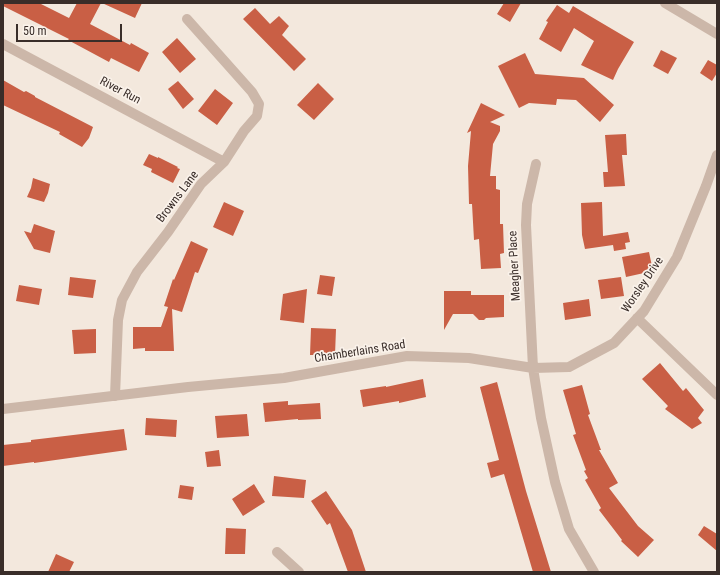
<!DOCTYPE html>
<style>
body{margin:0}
#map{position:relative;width:720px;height:575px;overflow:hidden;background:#f3e8dd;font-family:"Roboto Condensed",sans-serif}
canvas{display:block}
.frame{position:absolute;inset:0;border:4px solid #392d29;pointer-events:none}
.scale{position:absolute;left:16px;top:24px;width:106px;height:18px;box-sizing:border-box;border:2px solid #392d29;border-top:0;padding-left:5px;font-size:12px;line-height:14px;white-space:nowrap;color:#392d29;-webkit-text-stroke:3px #faf2ea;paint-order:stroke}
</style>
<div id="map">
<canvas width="720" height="575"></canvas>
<div class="frame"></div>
<div class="scale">50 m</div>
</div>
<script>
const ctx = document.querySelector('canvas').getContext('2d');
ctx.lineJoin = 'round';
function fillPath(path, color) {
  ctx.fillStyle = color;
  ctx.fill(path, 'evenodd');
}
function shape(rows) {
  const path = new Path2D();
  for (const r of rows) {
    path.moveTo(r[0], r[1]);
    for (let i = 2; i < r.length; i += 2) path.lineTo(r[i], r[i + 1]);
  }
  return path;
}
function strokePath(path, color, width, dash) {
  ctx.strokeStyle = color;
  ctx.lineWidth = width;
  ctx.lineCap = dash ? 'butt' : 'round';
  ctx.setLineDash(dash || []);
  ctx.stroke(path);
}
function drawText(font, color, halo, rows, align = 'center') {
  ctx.font = font + ' "Roboto Condensed",sans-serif';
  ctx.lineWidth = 3.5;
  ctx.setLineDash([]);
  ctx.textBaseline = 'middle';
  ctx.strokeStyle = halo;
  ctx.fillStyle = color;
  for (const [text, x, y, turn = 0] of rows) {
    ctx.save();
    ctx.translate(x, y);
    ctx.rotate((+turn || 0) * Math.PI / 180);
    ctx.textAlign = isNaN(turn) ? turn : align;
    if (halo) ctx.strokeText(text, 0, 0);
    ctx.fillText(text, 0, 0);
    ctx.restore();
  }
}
fillPath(shape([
 [3,3,39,3,69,18,77,3,101,3,90,24,130,45,131,43,149,53,139,72,111,58,109,62,68,40,69,39,3,6],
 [102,3,142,3,135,18],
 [504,3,521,3,510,22,497,14],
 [557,5,569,13,573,6,634,42,618,69,613,80,581,65,594,41,574,28,561,52,539,39,548,22,546,21],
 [255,8,270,24,279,16,289,26,282,35,306,59,294,71,243,19],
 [177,38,196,59,180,73,162,52],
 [661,50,677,58,668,74,653,66],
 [525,53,535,74,584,78,614,105,600,122,576,100,557,99,556,105,529,103,519,108,498,66],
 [708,60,717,65,717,73,712,81,700,73],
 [3,80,24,92,26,91,35,96,35,97,93,127,89,138,82,147,59,134,60,132,3,105],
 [178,81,194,99,183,109,168,89],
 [318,83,334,99,314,120,297,105],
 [215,89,233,103,217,125,198,111],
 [481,103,505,115,490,122,500,126,500,131,493,144,490,176,496,176,496,189,500,190,500,224,503,224,504,253,500,254,501,268,481,269,479,239,474,240,472,204,469,204,468,166,471,131,467,133],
 [626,134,627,155,622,155,625,186,604,187,603,172,608,172,605,135],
 [149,154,158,158,158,157,178,167,177,168,180,169,173,183,151,172,152,169,143,165],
 [33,178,50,184,48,193,44,202,27,197,31,188],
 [224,202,244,211,233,236,213,227],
 [602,202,603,236,628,232,630,242,625,243,626,249,614,251,613,245,585,249,582,235,581,203],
 [34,224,55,231,50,253,34,249,24,231,31,233],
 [191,241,208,249,198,273,195,272,182,312,172,309,174,351,145,351,145,348,133,349,133,327,161,327,168,307,164,306,173,279,174,280],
 [649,252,653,271,626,277,622,257],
 [320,275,335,277,332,296,317,294],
 [70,277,96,280,93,298,68,295],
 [621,277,624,296,601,299,598,280],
 [19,285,42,289,39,305,16,301],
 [307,289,304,323,280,320,283,294],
 [444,291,471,291,471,295,504,295,504,317,486,318,484,320,479,320,473,314,453,314,444,330],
 [589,299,591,316,565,320,563,303],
 [311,328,336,329,335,355,310,355],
 [96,329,96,353,74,354,72,330],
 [660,363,683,391,686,388,704,410,698,418,702,423,692,429,665,409,668,406,642,379],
 [423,379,426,397,399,403,399,401,363,407,360,390,386,386,386,387],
 [497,382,526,491,551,572,533,572,504,474,491,478,487,463,499,460,480,387],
 [582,385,590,414,588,415,601,450,599,450,618,483,609,488,638,526,654,540,638,557,621,541,622,540,599,510,601,508,585,480,588,478,584,471,586,470,573,435,576,434,563,390],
 [288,401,288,405,320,403,321,419,298,420,298,419,265,422,263,403],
 [247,414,249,436,217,438,215,416],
 [146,418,177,420,176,437,145,435],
 [124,429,127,450,34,463,34,462,3,466,3,445,31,442,31,440],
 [219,450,221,466,207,467,205,452],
 [274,476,306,480,304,498,272,496],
 [254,484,265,502,243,516,232,499],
 [180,485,194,487,192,500,178,498],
 [326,491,352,530,366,572,348,572,330,523,327,525,311,501],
 [704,526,717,534,717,551,698,535],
 [226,528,246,529,245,554,225,554],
 [56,554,74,562,69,572,48,572]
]), '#c95f45');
strokePath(shape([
 [665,3,717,34],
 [3,44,224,162],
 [536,164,527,204,526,225,533,368,569,367,614,343,644,311,677,257,706,186,717,155],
 [637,318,717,395],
 [115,396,118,320,122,300,137,272,168,232,201,184,224,162,244,131,257,116,259,104,252,92,187,19],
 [3,409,188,387,284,378,407,356,469,358,533,368,541,418,555,482,569,529,594,572],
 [277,552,299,572]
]), '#ccb7a9', 10);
drawText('12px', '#392d29', '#faf2ea', [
 ["River Run",120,91,28],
 ["Browns Lane",178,197,-53],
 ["Meagher Place",515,266,-93],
 ["Worsley Drive",643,285,-56],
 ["Chamberlains Road",360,352,-9]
]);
</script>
